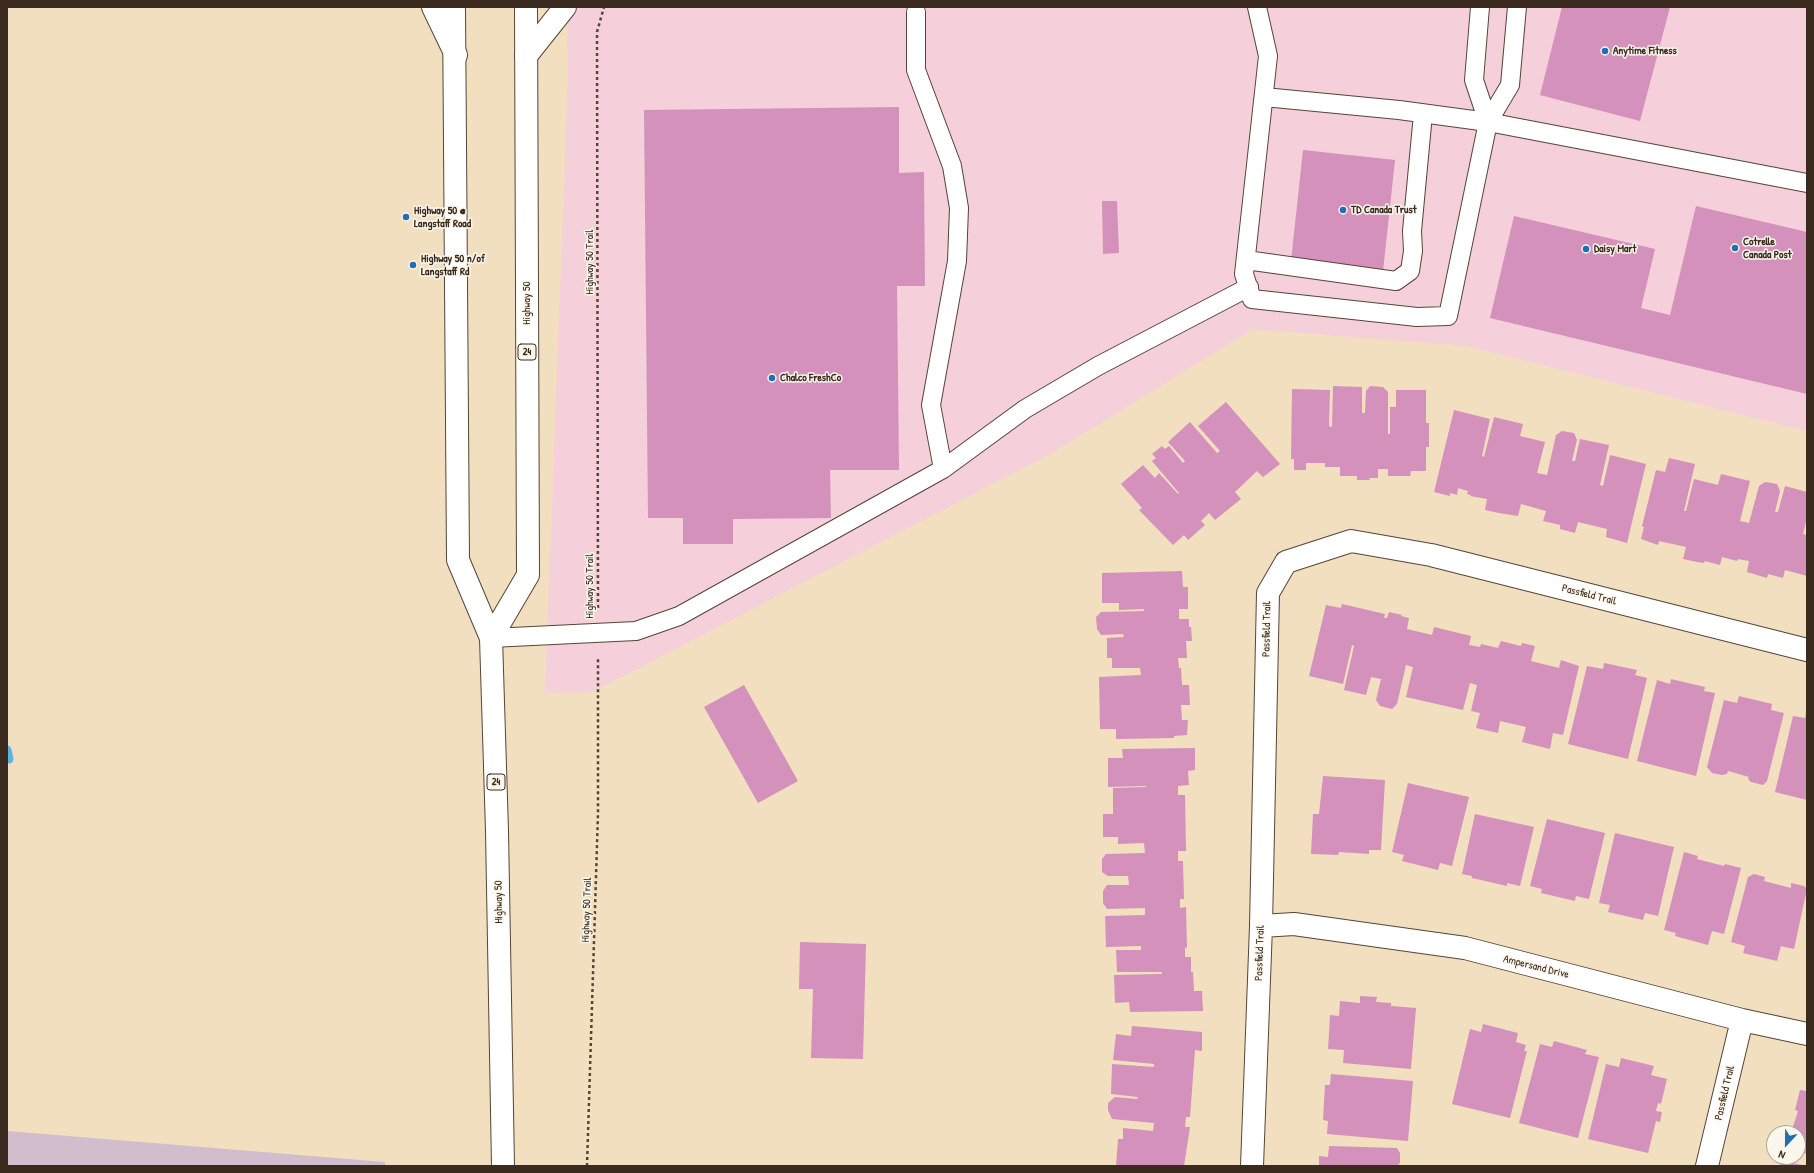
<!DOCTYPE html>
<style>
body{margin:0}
#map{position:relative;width:1814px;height:1173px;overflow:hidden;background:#f2dfc0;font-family:"Patrick Hand",sans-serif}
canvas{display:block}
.frame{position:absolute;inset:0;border:8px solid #3b2a1e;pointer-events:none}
.north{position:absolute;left:1766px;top:1125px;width:40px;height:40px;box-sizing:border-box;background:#fbf7ec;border:1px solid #aea59a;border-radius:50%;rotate:202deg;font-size:11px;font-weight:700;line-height:16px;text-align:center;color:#3b2a1e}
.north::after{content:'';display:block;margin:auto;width:14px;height:18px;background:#1f6fb2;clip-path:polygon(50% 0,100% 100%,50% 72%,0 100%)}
</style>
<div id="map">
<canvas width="1814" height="1173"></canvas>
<div class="frame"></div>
<div class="north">N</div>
</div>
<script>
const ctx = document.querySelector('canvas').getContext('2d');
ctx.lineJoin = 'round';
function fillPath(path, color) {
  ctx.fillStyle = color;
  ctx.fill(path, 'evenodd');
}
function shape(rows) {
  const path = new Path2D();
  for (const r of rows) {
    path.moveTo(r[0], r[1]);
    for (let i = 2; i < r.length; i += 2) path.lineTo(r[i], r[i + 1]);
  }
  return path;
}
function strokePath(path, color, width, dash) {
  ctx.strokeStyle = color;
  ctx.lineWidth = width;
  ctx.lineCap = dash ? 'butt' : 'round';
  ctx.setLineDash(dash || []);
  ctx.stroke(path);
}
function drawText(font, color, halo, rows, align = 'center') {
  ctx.font = font + ' "Patrick Hand",sans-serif';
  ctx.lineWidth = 3;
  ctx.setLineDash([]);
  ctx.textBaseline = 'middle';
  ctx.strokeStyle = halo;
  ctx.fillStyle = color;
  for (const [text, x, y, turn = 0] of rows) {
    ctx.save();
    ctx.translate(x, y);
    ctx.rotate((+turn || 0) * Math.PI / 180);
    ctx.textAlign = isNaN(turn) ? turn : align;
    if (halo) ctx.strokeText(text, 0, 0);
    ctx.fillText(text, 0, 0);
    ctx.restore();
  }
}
fillPath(shape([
 [567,7,1807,7,1807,431,1466,346,1253,329,1052,453,645,665,592,692,545,693,568,80]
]), '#f5cfd9');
fillPath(shape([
 [7,1131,385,1162,385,1166,7,1166]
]), '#d1bdcb');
strokePath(shape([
 [7,750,9,759]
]), '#5eb5db', 9);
fillPath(shape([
 [1562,7,1670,7,1640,121,1540,95],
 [899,107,899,173,924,172,925,286,897,286,899,470,830,470,831,518,733,519,733,544,683,544,683,518,648,518,644,110],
 [1303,150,1395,160,1383,271,1291,261],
 [1102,201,1117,201,1119,253,1103,254],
 [1696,206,1807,232,1807,394,1490,318,1514,216,1655,249,1641,308,1670,315],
 [1333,386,1362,387,1362,413,1365,413,1366,391,1370,386,1383,387,1388,392,1388,434,1390,434,1390,407,1396,407,1396,390,1426,390,1426,423,1429,423,1429,447,1426,447,1426,471,1411,471,1410,476,1388,476,1388,469,1378,469,1378,478,1369,478,1370,480,1357,480,1357,476,1340,476,1340,467,1325,467,1325,463,1306,463,1306,470,1294,470,1294,459,1291,459,1292,389,1330,390,1329,426,1332,427],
 [1226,402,1280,464,1263,477,1257,471,1235,492,1241,499,1215,520,1209,513,1201,521,1205,525,1188,540,1184,535,1173,545,1139,510,1142,508,1121,484,1143,465,1155,478,1159,473,1178,494,1179,493,1152,461,1156,458,1152,454,1162,446,1165,449,1169,446,1183,463,1185,461,1168,442,1190,422,1217,453,1220,451,1198,426],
 [1454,410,1490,419,1482,456,1484,457,1494,417,1523,424,1520,436,1545,442,1537,473,1547,475,1556,435,1562,431,1574,433,1577,440,1572,461,1575,461,1580,439,1609,445,1600,485,1603,486,1610,455,1646,464,1627,543,1606,537,1607,529,1578,522,1575,533,1560,529,1560,525,1543,521,1546,511,1521,504,1518,516,1499,513,1485,510,1487,499,1470,496,1471,495,1467,494,1468,491,1458,488,1457,495,1450,493,1450,496,1434,492],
 [1669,458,1695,464,1684,511,1686,511,1694,479,1718,485,1721,474,1750,481,1740,521,1749,523,1759,486,1765,482,1777,484,1780,491,1775,512,1778,512,1785,486,1807,492,1807,518,1803,534,1807,535,1807,576,1785,570,1783,578,1768,574,1767,578,1747,572,1749,561,1738,559,1737,561,1722,557,1720,565,1705,561,1704,563,1697,562,1683,559,1686,547,1659,541,1658,545,1641,539,1644,527,1642,526,1656,470,1665,472],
 [1182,571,1183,587,1188,587,1188,609,1179,609,1179,619,1189,619,1189,627,1191,627,1192,641,1186,641,1187,658,1178,658,1179,668,1181,668,1182,685,1189,685,1190,705,1181,705,1182,720,1188,720,1187,735,1174,736,1174,738,1116,739,1116,729,1100,729,1099,677,1141,675,1140,668,1112,668,1112,658,1107,658,1107,638,1124,637,1123,634,1101,635,1097,629,1096,617,1101,612,1144,611,1144,609,1119,610,1119,603,1102,603,1102,573],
 [1342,604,1385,614,1384,618,1387,618,1389,612,1402,615,1401,616,1409,618,1407,629,1432,635,1434,627,1471,636,1469,645,1480,647,1481,644,1498,648,1501,641,1521,646,1522,643,1535,646,1531,661,1559,668,1561,660,1579,666,1563,735,1553,733,1550,749,1522,742,1526,727,1500,721,1498,733,1476,728,1480,713,1471,711,1477,685,1470,683,1463,710,1406,697,1413,667,1406,665,1397,704,1392,709,1380,706,1376,700,1381,679,1371,677,1366,695,1344,690,1354,646,1352,645,1343,684,1309,676,1326,605,1341,608],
 [1604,663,1637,670,1635,675,1647,678,1628,759,1568,744,1587,666,1603,669],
 [1671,679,1705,687,1704,691,1715,693,1696,776,1637,761,1657,680,1670,684],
 [744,685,798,781,758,803,704,707],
 [1739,696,1772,704,1771,710,1784,713,1767,781,1763,785,1751,782,1748,779,1749,777,1728,771,1727,774,1722,775,1712,773,1707,767,1724,700,1737,703],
 [1806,713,1807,713,1807,800,1775,792,1793,716,1805,718],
 [1195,748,1195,770,1188,771,1189,785,1178,786,1178,795,1185,795,1186,851,1178,851,1178,861,1183,861,1184,899,1180,899,1180,908,1186,907,1187,948,1185,947,1185,957,1191,957,1191,972,1193,972,1194,991,1202,991,1203,1011,1130,1012,1129,1002,1115,1003,1114,975,1162,974,1162,972,1117,972,1116,950,1141,950,1141,946,1106,947,1105,916,1145,915,1145,908,1107,909,1103,903,1103,891,1107,885,1129,885,1128,876,1108,876,1102,872,1102,859,1106,854,1145,853,1144,843,1118,844,1118,837,1103,837,1103,814,1113,814,1113,788,1146,787,1146,786,1108,787,1108,758,1123,758,1122,749],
 [1323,776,1385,780,1381,850,1369,850,1369,854,1339,852,1338,855,1311,854,1313,814,1319,814],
 [1408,783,1469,797,1452,866,1440,863,1438,870,1402,861,1404,855,1392,852],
 [1475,814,1534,827,1520,886,1507,883,1507,886,1472,878,1472,876,1462,874],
 [1547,819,1605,833,1589,899,1576,896,1575,901,1541,893,1542,889,1530,886],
 [1615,833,1674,847,1658,916,1645,913,1643,920,1608,912,1610,905,1599,903],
 [1684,852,1698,856,1697,859,1724,866,1725,864,1741,868,1724,934,1712,931,1708,945,1675,936,1676,933,1664,930],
 [1754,874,1765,877,1764,881,1791,888,1791,883,1804,886,1807,889,1794,949,1781,946,1777,961,1743,953,1745,946,1731,942,1748,877],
 [800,942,866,944,863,1059,811,1058,813,989,799,989],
 [1360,996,1377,997,1376,1002,1391,1003,1391,1006,1416,1008,1411,1069,1343,1063,1344,1050,1328,1049,1330,1015,1339,1016,1340,1001,1360,1003],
 [1483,1024,1518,1033,1516,1042,1526,1045,1524,1051,1527,1051,1510,1118,1452,1104,1470,1029,1481,1032],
 [1132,1026,1202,1032,1202,1051,1195,1050,1190,1117,1186,1117,1185,1127,1190,1127,1184,1166,1116,1166,1118,1139,1123,1139,1123,1128,1153,1131,1154,1123,1112,1119,1108,1110,1108,1103,1115,1097,1137,1099,1138,1097,1111,1094,1112,1064,1154,1067,1154,1064,1113,1060,1116,1034,1131,1036],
 [1554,1041,1587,1050,1585,1054,1599,1057,1578,1138,1519,1123,1540,1044,1552,1047],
 [1621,1058,1654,1066,1651,1075,1667,1079,1661,1104,1658,1103,1656,1111,1662,1112,1660,1122,1656,1121,1648,1153,1588,1139,1606,1064,1619,1067],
 [1331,1074,1413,1081,1408,1141,1327,1134,1328,1121,1323,1120,1325,1085,1330,1085],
 [1800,1090,1807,1091,1807,1154,1798,1151,1798,1133,1791,1133,1798,1111,1795,1110],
 [1329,1146,1397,1148,1400,1153,1400,1163,1397,1166,1319,1166,1319,1156,1328,1157],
 [1781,1161,1802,1165,1802,1166,1780,1166]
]), '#d391bc');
const lane = shape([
 [1257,7,1268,56,1244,274,1252,299,1417,317,1448,316,1488,122,1510,85,1517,7],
 [1480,7,1474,80,1488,122],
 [916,12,916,70,952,166,959,208,957,261,931,405,943,469,1025,409,1098,366,1249,287],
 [1264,97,1399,110,1488,122,1807,183],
 [1246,260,1396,281,1410,271,1413,251,1412,231,1423,114],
 [491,638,636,631,679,616,943,469]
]);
const street = shape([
 [1261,926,1294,924,1465,948,1742,1020,1807,1034],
 [1252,1166,1261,926,1268,593,1286,562,1351,541,1431,555,1807,650],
 [1707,1166,1742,1020]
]);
const secondary = shape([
 [433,7,456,55],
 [526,56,565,7]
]);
const primary = shape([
 [454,7,458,560,491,638,497,831,503,1166],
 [491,638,528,575,526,7]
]);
strokePath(lane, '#564536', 20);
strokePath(street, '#564536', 24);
strokePath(secondary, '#564536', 24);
strokePath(primary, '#564536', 24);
strokePath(shape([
 [598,608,597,32,604,7],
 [587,1166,598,813,598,659]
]), '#564536', 2.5, [3, 3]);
strokePath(lane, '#fff', 18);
strokePath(street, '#fff', 22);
strokePath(secondary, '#fff', 22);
strokePath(primary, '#fff', 22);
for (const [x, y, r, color] of [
 [1605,51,4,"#1f6fb2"],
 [1343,210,4,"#1f6fb2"],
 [406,217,4,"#1f6fb2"],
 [1735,248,4,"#1f6fb2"],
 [1586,249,4,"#1f6fb2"],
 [413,265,4,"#1f6fb2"],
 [772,378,4,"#1f6fb2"]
]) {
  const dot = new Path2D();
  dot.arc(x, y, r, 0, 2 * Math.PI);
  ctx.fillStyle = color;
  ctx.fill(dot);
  strokePath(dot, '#fbf7ec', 1.5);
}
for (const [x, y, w] of [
 [527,352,18],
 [496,782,18]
]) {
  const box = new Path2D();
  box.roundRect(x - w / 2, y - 8, w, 16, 3);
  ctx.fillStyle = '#fbf7ec';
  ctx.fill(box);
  strokePath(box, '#3b2a1e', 1);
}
drawText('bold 10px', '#3b2a1e', null, [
 ["24",527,352],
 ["24",496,782]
]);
drawText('bold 11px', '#3b2a1e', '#fbf7ec', [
 ["Anytime Fitness",1613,51],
 ["TD Canada Trust",1351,210],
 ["Highway 50 @",414,211],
 ["Langstaff Road",414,224],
 ["Cotrelle",1743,242],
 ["Canada Post",1743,255],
 ["Daisy Mart",1594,249],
 ["Highway 50 n/of",421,259],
 ["Langstaff Rd",421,272],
 ["Chalco FreshCo",780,378]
], 'left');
drawText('11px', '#3b2a1e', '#fbf7ec', [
 ["Highway 50 Trail",590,262,-90],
 ["Highway 50",527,303,-90],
 ["Highway 50 Trail",590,586,-90],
 ["Passfield Trail",1589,595,14],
 ["Passfield Trail",1267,629,-89],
 ["Highway 50",499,902,-91],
 ["Highway 50 Trail",587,910,-88],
 ["Passfield Trail",1260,953,-88],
 ["Ampersand Drive",1536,967,14],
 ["Passfield Trail",1725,1093,-77]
]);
</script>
